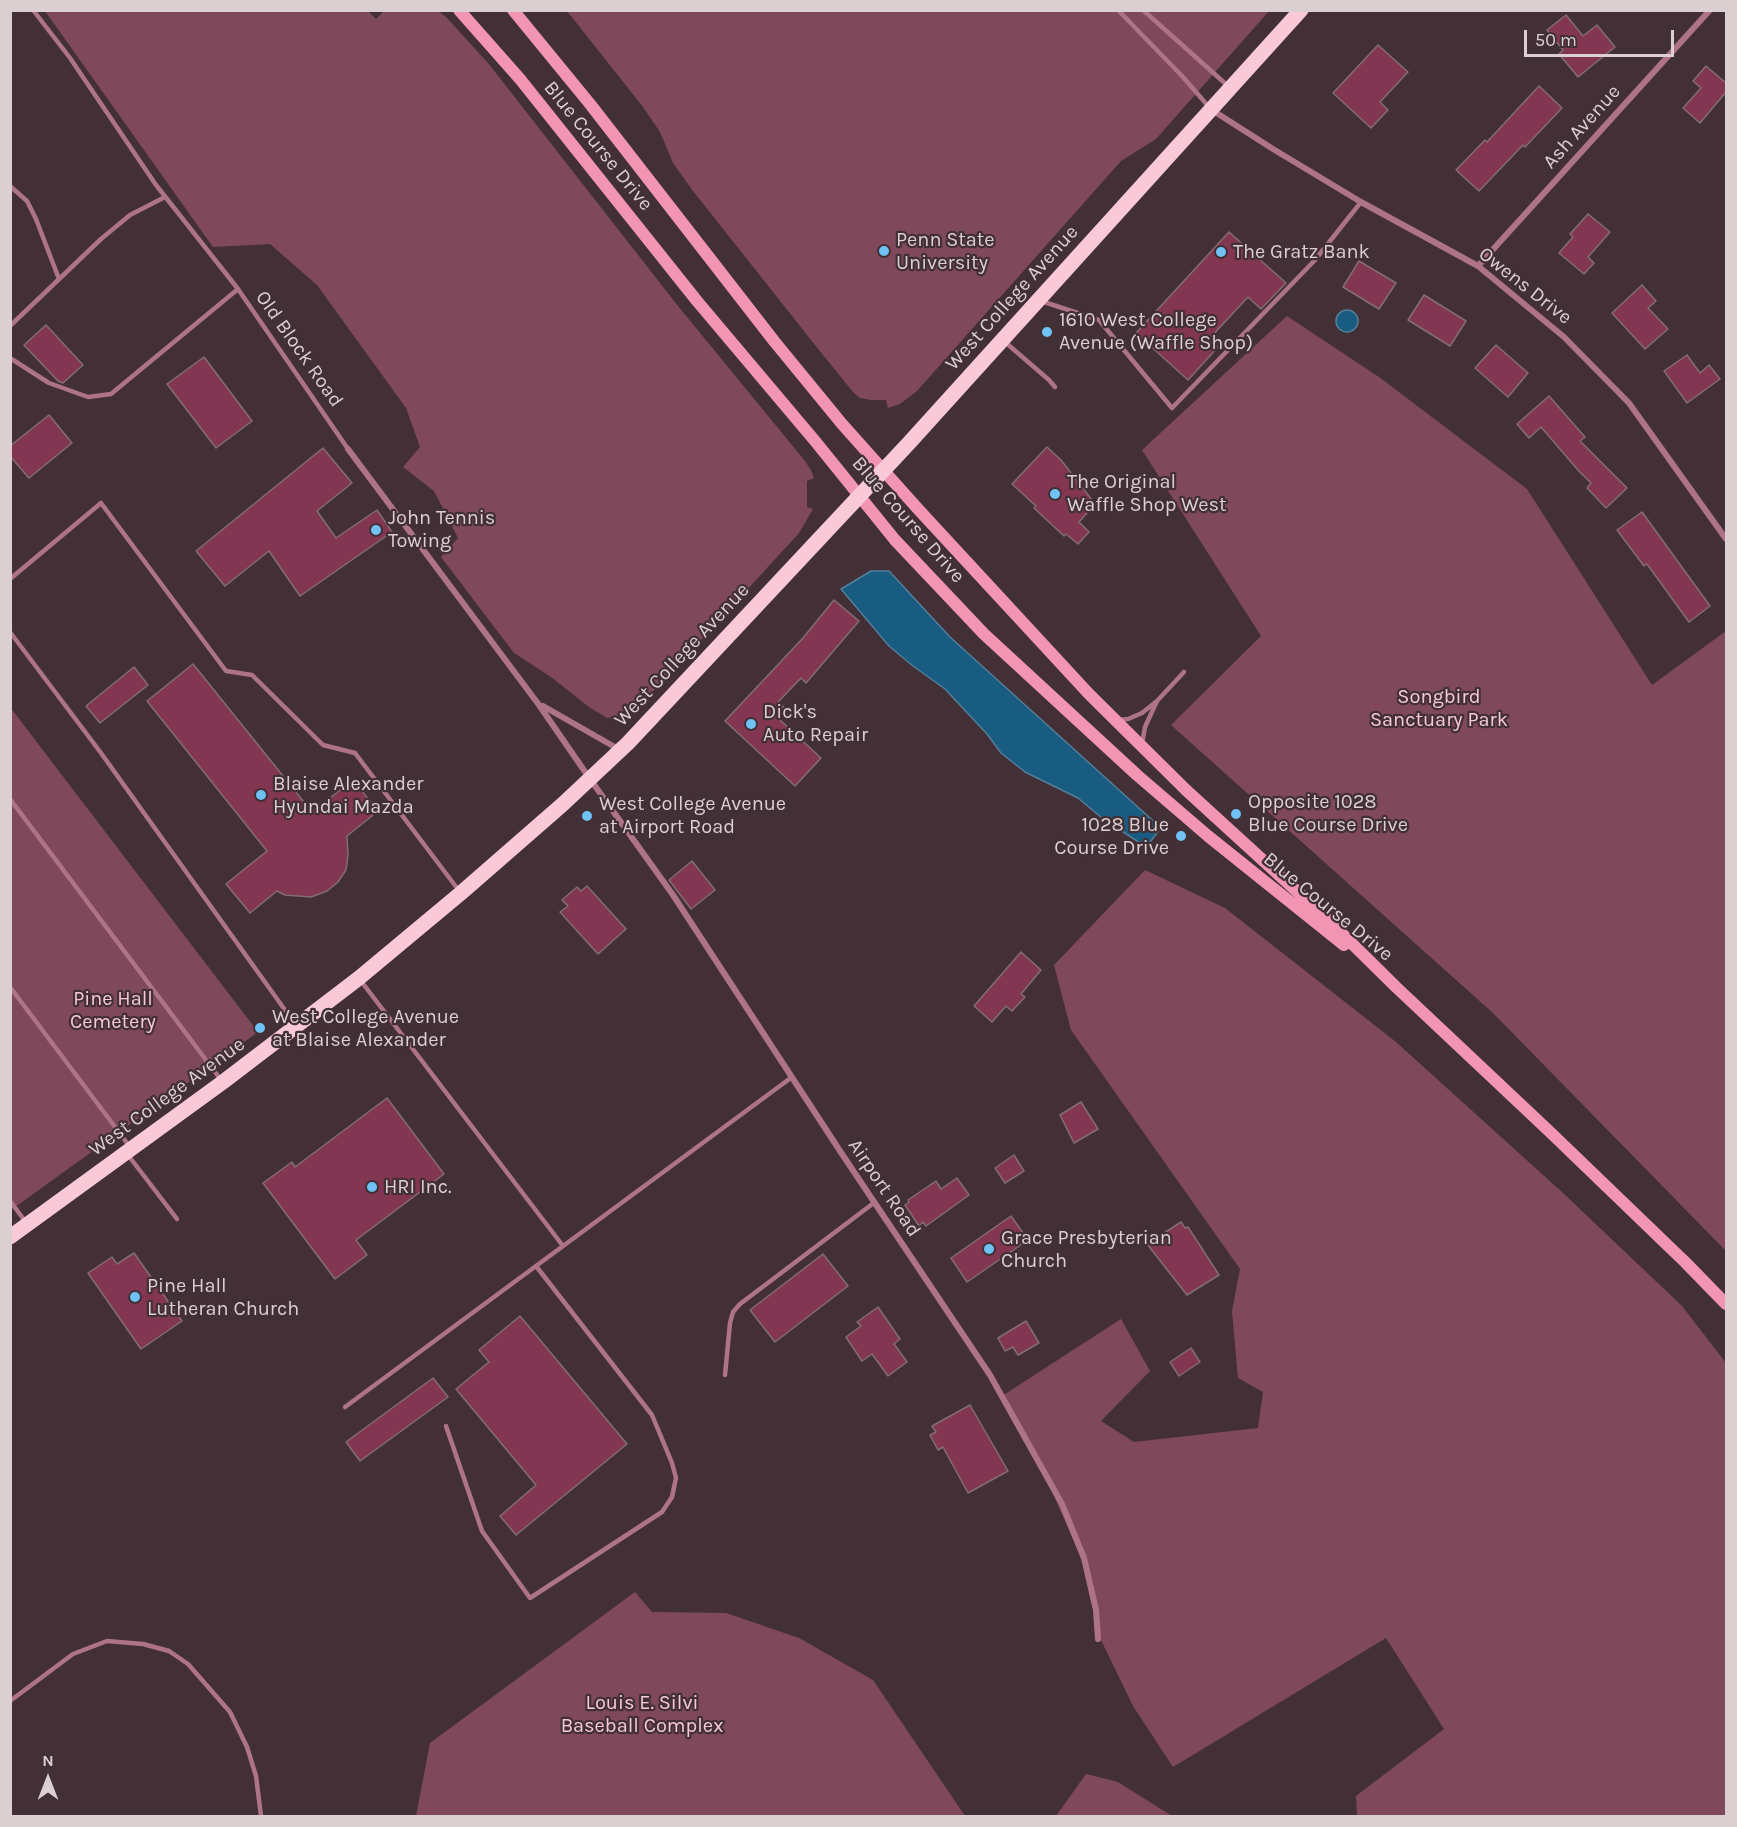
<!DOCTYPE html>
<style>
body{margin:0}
#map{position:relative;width:1737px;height:1827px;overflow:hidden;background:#433036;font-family:Karla,sans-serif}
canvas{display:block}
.frame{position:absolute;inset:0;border:12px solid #dccfd2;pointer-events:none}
.north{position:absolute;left:18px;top:1749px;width:60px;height:60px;-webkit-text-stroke:4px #433036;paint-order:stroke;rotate:0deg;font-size:16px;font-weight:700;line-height:24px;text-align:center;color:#dccfd2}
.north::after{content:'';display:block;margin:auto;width:21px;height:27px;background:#dccfd2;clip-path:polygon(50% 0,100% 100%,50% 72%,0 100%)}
.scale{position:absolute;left:1524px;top:30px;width:150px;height:27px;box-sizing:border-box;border:3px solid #dccfd2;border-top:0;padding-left:8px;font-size:18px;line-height:21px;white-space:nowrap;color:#dccfd2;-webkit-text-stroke:4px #433036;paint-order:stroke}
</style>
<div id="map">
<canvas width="1737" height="1827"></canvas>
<div class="frame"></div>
<div class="north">N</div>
<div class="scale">50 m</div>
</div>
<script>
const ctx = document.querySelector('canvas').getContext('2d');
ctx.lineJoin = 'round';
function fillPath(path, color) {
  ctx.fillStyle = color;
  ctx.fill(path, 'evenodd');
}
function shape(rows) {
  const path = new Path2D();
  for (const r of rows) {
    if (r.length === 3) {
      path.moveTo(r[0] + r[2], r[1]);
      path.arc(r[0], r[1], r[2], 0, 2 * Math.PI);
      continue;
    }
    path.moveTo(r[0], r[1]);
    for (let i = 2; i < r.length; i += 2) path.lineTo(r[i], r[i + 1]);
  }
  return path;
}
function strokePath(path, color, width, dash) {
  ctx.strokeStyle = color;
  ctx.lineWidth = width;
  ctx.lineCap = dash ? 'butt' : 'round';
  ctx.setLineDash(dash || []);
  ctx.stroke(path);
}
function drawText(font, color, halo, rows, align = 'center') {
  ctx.font = font + ' Karla,sans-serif';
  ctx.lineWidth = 4.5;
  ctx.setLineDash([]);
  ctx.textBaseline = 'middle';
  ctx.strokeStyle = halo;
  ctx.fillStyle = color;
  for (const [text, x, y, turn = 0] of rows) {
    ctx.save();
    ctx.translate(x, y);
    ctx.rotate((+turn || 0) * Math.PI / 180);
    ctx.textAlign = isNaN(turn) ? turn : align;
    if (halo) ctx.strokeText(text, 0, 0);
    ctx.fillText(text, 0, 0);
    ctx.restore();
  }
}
fillPath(shape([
 [367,10,376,19,385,10,438,11,446,17,488,63,678,306,805,461,812,472,814,478,807,481,807,507,813,509,799,533,659,686,626,714,607,718,589,707,551,677,514,653,441,557,458,538,434,491,403,467,420,447,406,408,317,285,270,244,213,247,45,11],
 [567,11,1269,11,1156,139,1121,161,917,391,900,404,888,408,886,400,871,400,860,398,853,392,819,350,693,191,673,163,660,132,643,107],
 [1287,316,1379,377,1527,489,1652,685,1726,631,1726,1251,1493,1013,1171,725,1261,636,1142,450],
 [10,707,258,1032,11,1210,10,1210],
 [1145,870,1225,908,1396,1042,1563,1193,1682,1306,1726,1363,1726,1816,1357,1816,1356,1796,1444,1729,1386,1638,1173,1767,1133,1706,1100,1638,1082,1560,1051,1489,1002,1396,1121,1319,1150,1371,1101,1421,1134,1442,1258,1428,1263,1392,1238,1378,1232,1311,1240,1269,1071,1030,1054,965],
 [635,1592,652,1612,726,1613,799,1638,873,1680,965,1816,416,1816,430,1743],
 [1086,1774,1118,1782,1172,1816,1056,1816]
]), '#80495b');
const water = shape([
 [1347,321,11],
 [871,571,889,571,950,637,1161,828,1146,847,1102,818,1078,798,1025,772,1001,753,987,734,945,689,913,666,889,646,841,589,871,571]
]);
fillPath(water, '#195c81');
strokePath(water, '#547e99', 1.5);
const building = shape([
 [1566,15,1583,36,1597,25,1615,47,1578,77,1559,54,1563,50,1547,30,1566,15],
 [1378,45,1408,72,1380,102,1388,110,1371,128,1333,93,1378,45],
 [1706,66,1726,83,1726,92,1700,123,1683,108,1701,88,1693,81,1706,66],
 [1539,86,1562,108,1525,147,1523,145,1479,191,1456,170,1485,140,1487,142,1539,86],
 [1588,214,1610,232,1588,257,1594,263,1584,274,1559,253,1573,237,1570,234,1588,214],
 [1229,232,1286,283,1261,309,1248,297,1209,339,1218,347,1188,380,1136,333,1229,232],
 [1359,261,1396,283,1379,309,1343,287,1359,261],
 [1642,285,1656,301,1648,308,1668,329,1645,349,1612,313,1642,285],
 [1424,295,1466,321,1450,346,1408,320,1424,295],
 [46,325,83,365,63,383,58,381,24,345,46,325],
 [1496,345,1528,373,1508,397,1475,368,1496,345],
 [1687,355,1700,373,1709,365,1720,379,1687,403,1664,371,1687,355],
 [204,357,252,421,216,448,167,384,204,357],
 [1549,396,1585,437,1580,441,1627,488,1606,508,1587,488,1591,483,1577,469,1541,427,1529,438,1517,424,1549,396],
 [49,415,72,443,29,478,10,456,10,446,49,415],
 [1047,447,1061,460,1095,504,1079,522,1089,532,1078,544,1066,534,1064,536,1034,508,1036,506,1012,484,1047,447],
 [323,448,352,483,317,511,336,538,377,510,392,532,300,596,269,551,225,586,196,551,323,448],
 [1642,512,1710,606,1689,622,1647,564,1644,566,1617,530,1642,512],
 [834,600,859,621,806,683,801,678,778,702,787,710,779,719,821,758,795,786,725,721,803,638,834,600],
 [193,664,312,812,353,780,378,811,347,836,348,855,346,870,338,882,327,891,311,897,285,895,277,891,250,913,226,884,267,851,147,701,193,664],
 [134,667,148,685,100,723,86,706,134,667],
 [692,861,715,890,691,909,669,880,692,861],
 [587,886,626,929,598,954,560,912,568,906,562,900,577,887,581,891,587,886],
 [1021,952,1041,970,1021,994,1025,997,1012,1011,1006,1006,992,1022,974,1006,1021,952],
 [387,1098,444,1174,356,1240,367,1255,335,1279,263,1183,292,1162,295,1167,387,1098],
 [1081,1102,1098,1129,1074,1143,1060,1115,1081,1102],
 [1014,1155,1024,1171,1005,1183,995,1168,1014,1155],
 [957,1178,969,1195,926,1226,923,1222,919,1226,905,1205,909,1202,908,1200,936,1181,941,1189,957,1178],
 [1011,1216,1028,1240,967,1282,951,1258,1011,1216],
 [1181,1222,1185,1228,1188,1227,1219,1275,1187,1295,1147,1244,1181,1222],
 [134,1253,182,1321,141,1349,88,1273,112,1257,117,1264,134,1253],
 [823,1254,848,1286,775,1342,750,1310,823,1254],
 [878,1307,900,1339,894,1344,907,1362,888,1376,872,1354,862,1361,846,1337,861,1326,857,1322,878,1307],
 [520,1316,627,1444,516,1535,500,1516,536,1485,456,1389,489,1362,479,1350,520,1316],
 [1026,1321,1039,1343,1018,1355,1013,1347,1005,1351,998,1338,1026,1321],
 [1191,1348,1200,1362,1179,1376,1170,1362,1191,1348],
 [433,1378,448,1397,360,1461,346,1442,433,1378],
 [970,1405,1008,1471,968,1493,943,1447,938,1450,930,1435,936,1432,932,1426,970,1405]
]);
fillPath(building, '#833652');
strokePath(building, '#826d73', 1.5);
strokePath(shape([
 [33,10,70,58,156,185,238,289,348,449],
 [1118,10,1182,76,1209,107],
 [1143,10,1228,86],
 [10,186,27,201,36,219,59,279],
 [1041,301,1099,320,1172,408,1315,260,1361,202],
 [10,326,101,239,130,215,165,197],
 [1005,342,1049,380,1055,387],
 [10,358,49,383,88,397,111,394,238,289],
 [10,579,101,503,226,671,252,675,323,745,355,753,460,892],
 [10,632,101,753,295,1024],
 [1157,701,1184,672],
 [1117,720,1128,719,1142,713,1157,701,1145,727,1142,744],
 [10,799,221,1080],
 [361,981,563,1246],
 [10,987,130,1147],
 [128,1155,177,1219],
 [10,1201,25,1221],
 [725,1375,730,1323,733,1312,740,1304,875,1202],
 [345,1407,792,1077],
 [446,1426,482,1531,530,1598,662,1512,672,1497,676,1478,672,1463,652,1415,536,1266],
 [10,1701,73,1654,107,1641,143,1644,169,1651,188,1664,230,1712,247,1747,256,1776,261,1816]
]), '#ae7486', 4.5);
strokePath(shape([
 [1212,110,1273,149,1361,202,1478,266,1564,337,1629,403,1726,539],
 [1478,266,1710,10],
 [348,449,539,705,590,779,673,895,842,1154,990,1375,1062,1504,1084,1558,1096,1610,1098,1639],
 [543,706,620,750]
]), '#ae7486', 6);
strokePath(shape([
 [459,10,520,79,697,301,815,441,895,540,984,634,1137,775,1208,836,1344,945],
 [513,10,590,104,774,341,842,424,918,509,1089,694,1186,790,1325,917,1396,987,1550,1132,1685,1262,1726,1304]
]), '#f195b3', 12);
strokePath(shape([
 [10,1237,223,1082,359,978,461,893,563,804,628,743,909,443,1301,10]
]), '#fac9d7', 15);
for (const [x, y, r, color] of [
 [884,251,6,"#70c1f4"],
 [1221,252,6,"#70c1f4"],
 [1047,332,6,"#70c1f4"],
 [1055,494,6,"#70c1f4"],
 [376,530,6,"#70c1f4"],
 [751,724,6,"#70c1f4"],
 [261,795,6,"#70c1f4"],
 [1236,814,6,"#70c1f4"],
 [587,816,6,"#70c1f4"],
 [1181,836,6,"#70c1f4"],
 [260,1028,6,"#70c1f4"],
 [372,1187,6,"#70c1f4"],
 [989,1249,6,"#70c1f4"],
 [135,1297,6,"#70c1f4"]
]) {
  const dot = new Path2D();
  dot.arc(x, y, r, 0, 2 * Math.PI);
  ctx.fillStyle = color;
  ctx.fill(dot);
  strokePath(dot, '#433036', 2);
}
drawText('20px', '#dccfd2', '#433036', [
 ["Ash Avenue",1582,127,-48],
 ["Blue Course Drive",598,146,51],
 ["Owens Drive",1525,286,38],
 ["West College Avenue",1012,298,-48],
 ["Old Block Road",299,349,55],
 ["Blue Course Drive",908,520,49],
 ["West College Avenue",682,655,-47],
 ["Blue Course Drive",1328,907,39],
 ["West College Avenue",167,1097,-36],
 ["Airport Road",884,1188,56]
]);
drawText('20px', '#dccfd2', '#433036', [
 ["Penn State",896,240],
 ["University",896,263],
 ["The Gratz Bank",1233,252],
 ["1610 West College",1059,320],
 ["Avenue (Waffle Shop)",1059,343],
 ["The Original",1067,482],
 ["Waffle Shop West",1067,505],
 ["John Tennis",388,518],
 ["Towing",388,541],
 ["Dick's",763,712],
 ["Auto Repair",763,735],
 ["Blaise Alexander",273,784],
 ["Hyundai Mazda",273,807],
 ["Opposite 1028",1248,802],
 ["Blue Course Drive",1248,825],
 ["West College Avenue",599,804],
 ["at Airport Road",599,827],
 ["1028 Blue",1169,825,"right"],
 ["Course Drive",1169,848,"right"],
 ["West College Avenue",272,1017],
 ["at Blaise Alexander",272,1040],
 ["HRI Inc.",384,1187],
 ["Grace Presbyterian",1001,1238],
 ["Church",1001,1261],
 ["Pine Hall",147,1286],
 ["Lutheran Church",147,1309]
], 'left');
drawText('20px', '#f7c8d5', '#433036', [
 ["Songbird",1439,697],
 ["Sanctuary Park",1439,720],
 ["Pine Hall",113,999],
 ["Cemetery",113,1022],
 ["Louis E. Silvi",642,1703],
 ["Baseball Complex",642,1726]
]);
</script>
